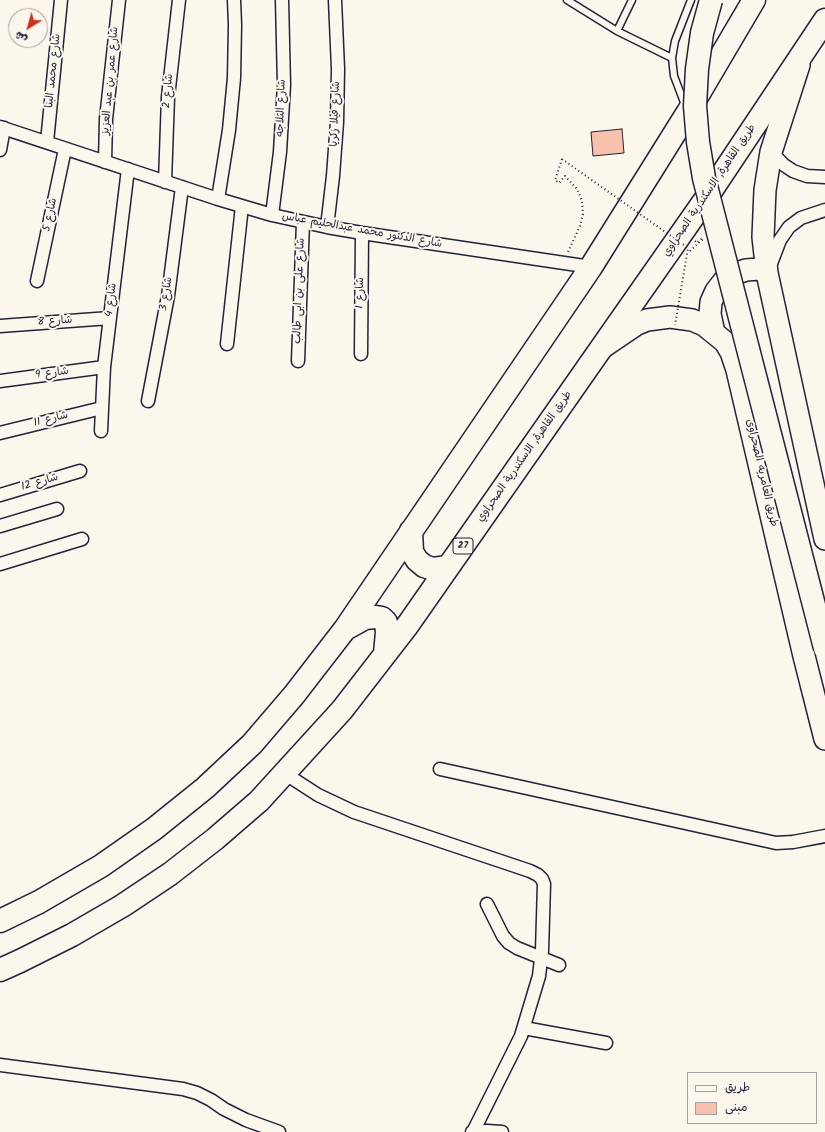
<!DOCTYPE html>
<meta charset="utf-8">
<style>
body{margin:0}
#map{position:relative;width:825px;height:1132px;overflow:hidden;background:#fbf7ec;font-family:Kalam,"Playpen Sans Arabic",sans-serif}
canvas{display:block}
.legend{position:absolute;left:687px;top:1072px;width:130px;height:52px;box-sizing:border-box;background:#fbf7ec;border:1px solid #a4a2a5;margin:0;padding:5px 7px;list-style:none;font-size:12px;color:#22223b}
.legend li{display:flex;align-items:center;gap:8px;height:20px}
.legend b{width:20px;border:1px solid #a4a2a5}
.north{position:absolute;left:8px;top:8px;width:40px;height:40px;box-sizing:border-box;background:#fbf7ec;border:1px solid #a4a2a5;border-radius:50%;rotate:217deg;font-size:11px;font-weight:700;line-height:16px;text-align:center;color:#22223b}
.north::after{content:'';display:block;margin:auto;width:14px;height:18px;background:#c8321e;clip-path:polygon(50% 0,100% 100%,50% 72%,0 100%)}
</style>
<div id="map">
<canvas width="825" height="1132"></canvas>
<ul class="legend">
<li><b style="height:5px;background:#fbf7ec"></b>طريق</li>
<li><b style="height:11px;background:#f9c1ad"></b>مبنى</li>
</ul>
<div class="north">ش</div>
</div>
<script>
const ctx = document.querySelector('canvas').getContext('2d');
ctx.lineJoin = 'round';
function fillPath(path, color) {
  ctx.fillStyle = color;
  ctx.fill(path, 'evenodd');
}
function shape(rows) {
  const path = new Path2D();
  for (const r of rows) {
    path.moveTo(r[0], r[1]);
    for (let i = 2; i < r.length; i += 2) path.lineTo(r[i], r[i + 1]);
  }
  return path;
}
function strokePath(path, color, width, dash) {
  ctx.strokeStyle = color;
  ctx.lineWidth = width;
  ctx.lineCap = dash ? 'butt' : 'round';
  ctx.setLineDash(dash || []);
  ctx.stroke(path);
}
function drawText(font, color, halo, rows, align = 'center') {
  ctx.font = font + ' Kalam,"Playpen Sans Arabic",sans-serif';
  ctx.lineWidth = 4;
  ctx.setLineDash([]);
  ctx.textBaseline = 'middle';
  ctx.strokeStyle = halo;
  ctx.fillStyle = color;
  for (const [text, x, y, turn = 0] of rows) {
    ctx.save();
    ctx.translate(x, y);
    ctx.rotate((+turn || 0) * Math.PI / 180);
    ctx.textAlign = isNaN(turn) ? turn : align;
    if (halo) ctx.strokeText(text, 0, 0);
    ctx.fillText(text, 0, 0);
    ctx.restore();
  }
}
const building = shape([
 [622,129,624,153,593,156,591,132,622,129]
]);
fillPath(building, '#f9c1ad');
strokePath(building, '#22223b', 1);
const service = shape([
 [567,0,617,31,672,58],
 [617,31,632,0],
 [685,105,674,76,672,58,675,41,691,0]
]);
const minor = shape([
 [0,127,218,199,272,215,327,227,362,233,591,267],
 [47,142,61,0],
 [0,150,4,128],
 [771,152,784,165,793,171,807,176,825,177],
 [105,162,106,119,119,0],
 [165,182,168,97,179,0],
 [218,199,229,130,234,78,235,25,234,0],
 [272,215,280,152,284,85,282,0],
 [327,227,333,176,337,122,338,69,335,0],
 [770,266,780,240,789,227,801,218,825,210],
 [37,281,65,149],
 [0,326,110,318],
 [227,344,242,206],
 [361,354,362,233],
 [298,361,303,222],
 [0,381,104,367],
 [148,401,168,296,182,187],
 [101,431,104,367,128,169],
 [0,433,102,408],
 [0,495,80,471],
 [0,526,57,509],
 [0,564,82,539],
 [440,769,776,843,793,842,825,836],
 [284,773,318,795,354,812,530,871,538,875,542,879,544,884,542,951,539,976,521,1036,473,1132],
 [487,904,503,936,509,943,517,948,559,965],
 [524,1028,606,1043],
 [0,1065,183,1089,197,1093,211,1100,224,1109,246,1120,279,1132],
 [472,1132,487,1131,502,1132]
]);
const trunk = shape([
 [799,65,771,152,765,190,763,237,767,273,825,539],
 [714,333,710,314,711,302,716,291,723,282,734,274,746,270,759,269,767,273],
 [603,347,637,324,647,320,670,317,692,320,704,325,725,342,731,352,737,370,804,656,825,739]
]);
const motorway = shape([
 [411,531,412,552,417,560,424,566,433,569,448,567],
 [345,629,365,618,376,617,382,618,386,622,387,632,385,654],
 [0,921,39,902,101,866,154,829,205,788,252,744,294,695,345,629,591,267,688,112,754,0],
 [0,970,20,961,72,935,122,906,170,874,215,839,259,801,342,710,407,626,602,347,707,197,825,20]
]);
strokePath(service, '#22223b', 9);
strokePath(minor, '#22223b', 15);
strokePath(trunk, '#22223b', 24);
strokePath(motorway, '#22223b', 25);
strokePath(shape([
 [562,159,555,180,559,183,565,176,577,189,582,201,583,214,580,226,568,252],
 [695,241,697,243,702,238],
 [690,251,703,239]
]), '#22223b', 2, [1, 3]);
strokePath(service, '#fbf7ec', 6);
strokePath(minor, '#fbf7ec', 12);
strokePath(trunk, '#fbf7ec', 21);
strokePath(motorway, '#fbf7ec', 22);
const motorwayBridge = shape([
 [711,0,702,33,697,69,695,106,698,142,704,178,825,648]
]);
strokePath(motorwayBridge, '#22223b', 25, []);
strokePath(shape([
 [562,159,688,248,675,325]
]), '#22223b', 2, [1, 3]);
strokePath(motorwayBridge, '#fbf7ec', 22);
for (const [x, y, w] of [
 [463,546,20]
]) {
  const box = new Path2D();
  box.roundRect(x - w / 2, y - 8, w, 16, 3);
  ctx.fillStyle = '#fbf7ec';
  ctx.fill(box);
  strokePath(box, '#22223b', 1);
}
drawText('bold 10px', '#22223b', null, [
 ["27",463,546]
]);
drawText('11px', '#22223b', '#fbf7ec', [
 ["شارع محمد البنا",54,71,-84],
 ["شارع عمر بن عبد العزيز",111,81,-85],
 ["شارع 2",169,91,-85],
 ["شارع الثلاجه",282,108,-88],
 ["شارع فيلا زكريا",336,114,-88],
 ["طريق القاهرة, الاسكندرية الصحراوي",710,191,-56],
 ["شارع 5",51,215,-78],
 ["شارع الدكتور محمد عبدالحليم عباس",362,231,10],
 ["شارع على بن ابى طالب",300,291,-88],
 ["شارع 1",361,293,-89],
 ["شارع 3",167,294,-81],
 ["شارع 4",112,300,-83],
 ["شارع 8",55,322,-4],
 ["شارع 9",52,374,-7],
 ["شارع 11",51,420,-14],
 ["طريق القاهرة, الاسكندرية الصحراوي",525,457,-55],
 ["طريق العامريه الصحراوى",761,473,77],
 ["شارع 12",40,483,-16]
]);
</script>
